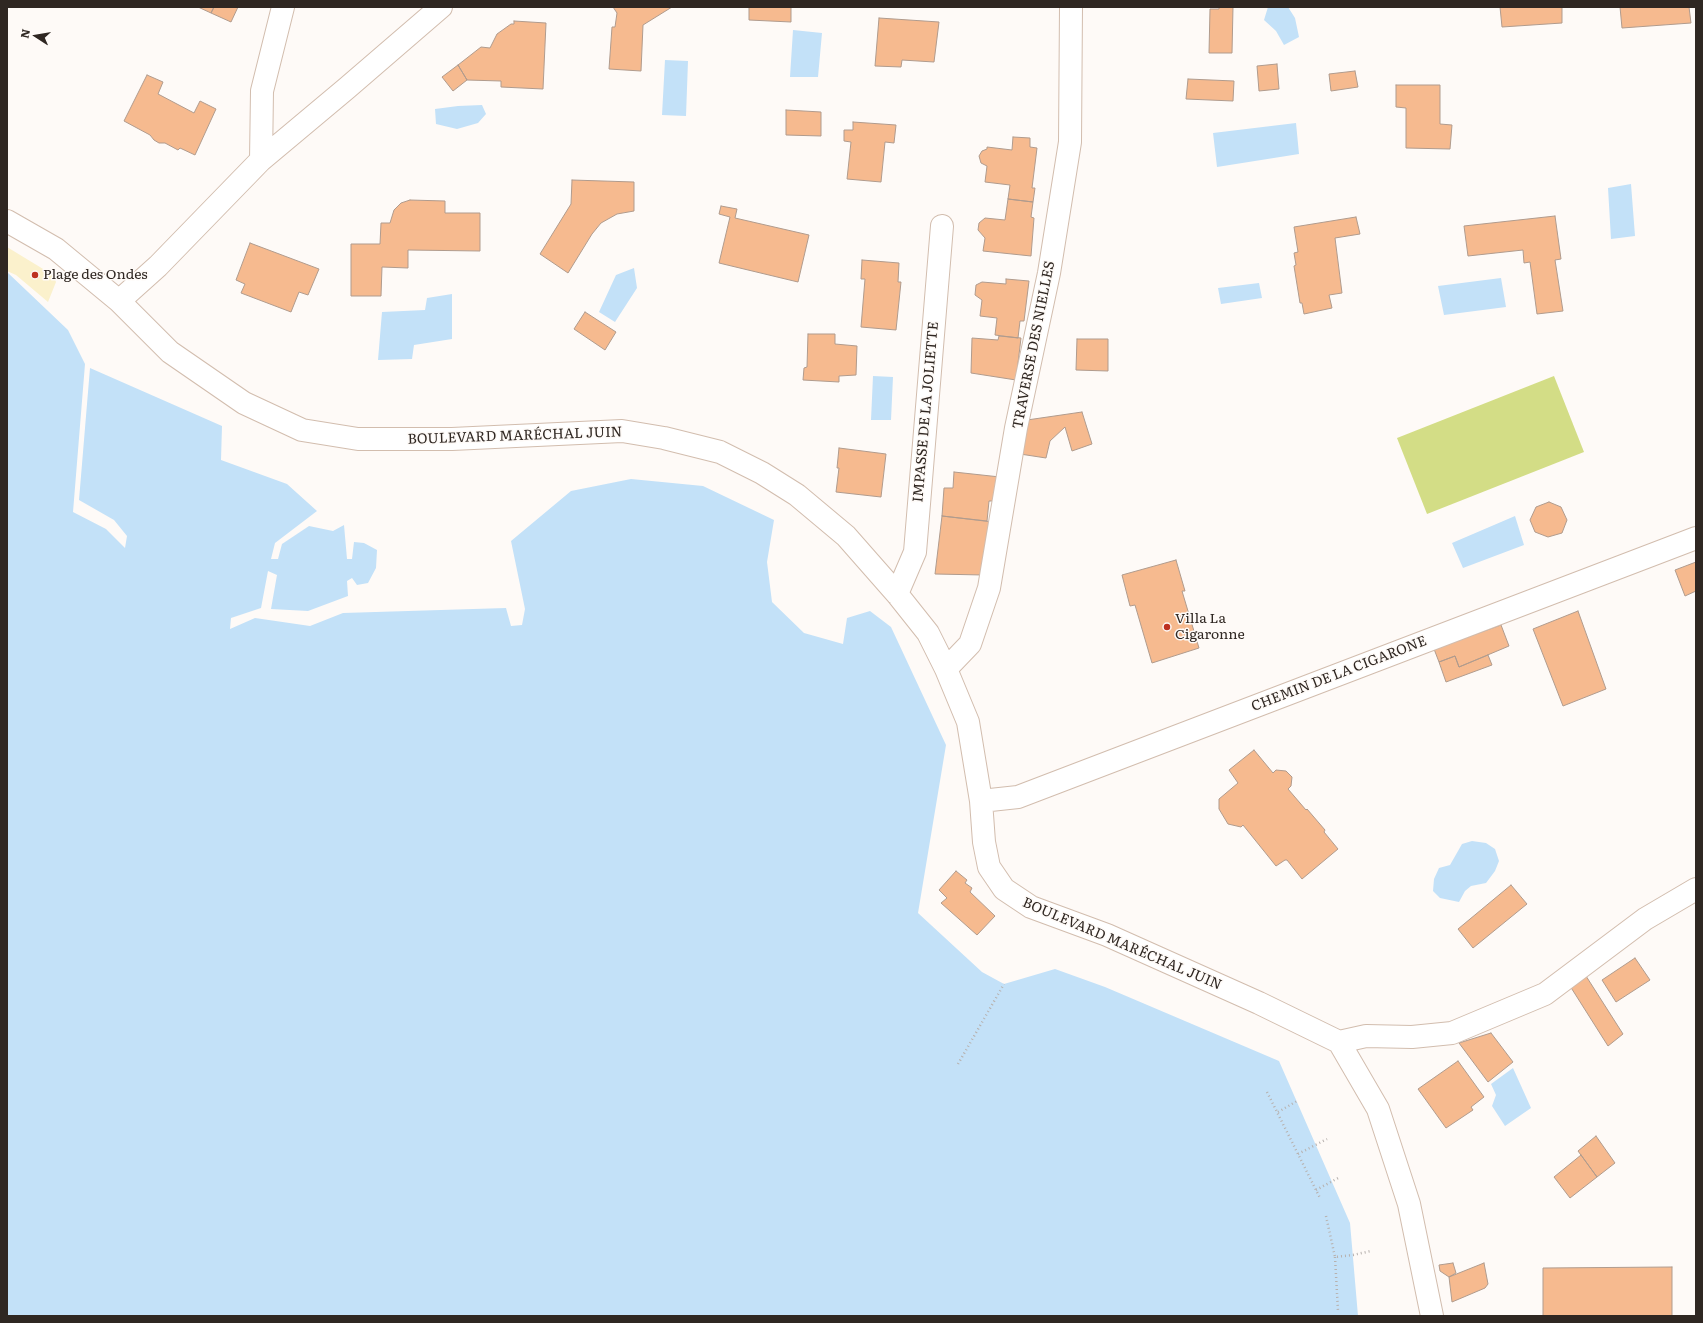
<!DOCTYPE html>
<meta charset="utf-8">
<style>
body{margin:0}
#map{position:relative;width:1703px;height:1323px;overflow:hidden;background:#fefaf7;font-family:Literata,serif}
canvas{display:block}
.frame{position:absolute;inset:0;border:8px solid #2f2722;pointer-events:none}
.north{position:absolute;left:16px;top:16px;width:40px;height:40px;-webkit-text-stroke:3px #fefaf7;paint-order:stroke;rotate:282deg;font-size:11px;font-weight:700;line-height:16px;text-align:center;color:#2f2722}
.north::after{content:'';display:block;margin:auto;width:14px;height:18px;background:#2f2722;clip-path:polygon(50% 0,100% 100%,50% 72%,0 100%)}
</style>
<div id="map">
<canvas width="1703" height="1323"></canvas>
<div class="frame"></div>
<div class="north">N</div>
</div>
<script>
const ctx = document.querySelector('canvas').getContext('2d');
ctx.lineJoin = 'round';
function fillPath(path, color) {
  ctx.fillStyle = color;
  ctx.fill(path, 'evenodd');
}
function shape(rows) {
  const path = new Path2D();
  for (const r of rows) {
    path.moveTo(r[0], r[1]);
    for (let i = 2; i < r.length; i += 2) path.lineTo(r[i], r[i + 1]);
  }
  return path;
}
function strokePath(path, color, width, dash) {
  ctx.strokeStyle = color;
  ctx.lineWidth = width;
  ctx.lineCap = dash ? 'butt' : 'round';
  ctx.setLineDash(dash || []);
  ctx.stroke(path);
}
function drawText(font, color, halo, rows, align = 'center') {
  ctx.font = font + ' Literata,serif';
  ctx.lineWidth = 3;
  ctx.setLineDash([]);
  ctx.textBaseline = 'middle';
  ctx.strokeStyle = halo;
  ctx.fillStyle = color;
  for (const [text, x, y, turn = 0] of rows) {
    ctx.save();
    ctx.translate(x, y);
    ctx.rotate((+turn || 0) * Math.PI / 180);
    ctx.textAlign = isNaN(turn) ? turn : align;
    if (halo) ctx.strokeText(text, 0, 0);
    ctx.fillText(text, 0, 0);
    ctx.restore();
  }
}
fillPath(shape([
 [1554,376,1584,452,1427,514,1397,438]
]), '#d3dd86');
fillPath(shape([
 [7,247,53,275,56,282,48,302,16,275,7,271]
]), '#fbf1cc');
fillPath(shape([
 [1268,7,1288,7,1295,18,1299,37,1284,45,1276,31,1264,20],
 [793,30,822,33,818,77,790,77],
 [665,60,688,61,686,116,662,115],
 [482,105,486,114,478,123,457,129,436,124,435,109,458,106],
 [1296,123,1299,154,1217,167,1213,133],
 [1631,184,1635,236,1611,239,1608,188],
 [634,268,637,288,615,322,599,312,616,275],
 [7,272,68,330,85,364,73,512,106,529,125,548,127,536,114,520,79,500,90,368,222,426,221,460,287,484,317,511,275,543,271,559,278,559,282,544,309,526,333,531,344,525,347,559,352,559,354,542,364,543,377,550,376,568,368,583,357,585,352,578,347,581,348,596,308,611,271,609,277,575,268,571,261,608,231,618,230,629,255,618,310,626,343,613,506,608,511,626,522,625,525,609,511,541,571,491,631,479,703,486,774,520,767,562,772,602,804,633,843,644,847,618,870,611,891,627,946,745,918,913,982,972,1004,984,1055,969,1105,987,1279,1061,1350,1223,1358,1316,7,1316],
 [1501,278,1506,307,1444,315,1438,286],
 [1259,283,1262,298,1221,304,1218,288],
 [452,294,452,339,414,345,412,359,378,360,382,312,425,310,427,298],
 [873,376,893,377,891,420,871,420],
 [1515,516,1524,545,1463,568,1452,543],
 [1472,841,1486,843,1495,849,1499,861,1495,871,1486,883,1471,886,1465,891,1459,902,1440,898,1433,891,1434,879,1439,868,1450,865,1462,844],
 [1513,1068,1531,1108,1505,1126,1492,1106,1496,1095,1491,1084]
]), '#c3e1f8');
const building = shape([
 [198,7,214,7,211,13,198,7],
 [214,7,238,7,231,22,211,13,214,7],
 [613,7,672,7,643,25,641,71,609,69,612,27,615,27,617,13,613,7],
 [749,7,791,7,791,22,749,20,749,7],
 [1219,7,1233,7,1232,53,1209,53,1210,9,1219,9,1219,7],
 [1500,7,1562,7,1562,23,1502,27,1500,7],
 [1620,7,1689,7,1691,23,1622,28,1620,7],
 [879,18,939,22,934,62,902,60,901,67,875,66,879,18],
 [514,21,546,23,543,89,501,87,501,81,467,80,458,65,481,47,490,48,497,34,511,24,514,24,514,21],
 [1277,64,1279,89,1259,91,1257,66,1277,64],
 [458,65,467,80,453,91,442,77,458,65],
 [1355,71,1358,87,1331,91,1329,74,1355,71],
 [147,75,163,82,158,94,194,113,200,101,216,109,195,155,180,148,178,150,165,143,159,143,154,140,150,135,124,121,147,75],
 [1188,79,1234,81,1233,101,1186,99,1188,79],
 [1396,85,1440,85,1440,124,1452,125,1450,149,1406,148,1406,108,1396,107,1396,85],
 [786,110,821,112,821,136,786,135,786,110],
 [853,122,896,125,894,143,885,142,881,182,847,179,851,142,844,141,844,130,853,130,853,122],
 [1013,137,1030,138,1030,147,1037,148,1032,188,1035,188,1033,202,1008,199,1010,185,985,182,987,166,981,163,979,156,982,151,987,149,987,147,1012,150,1013,137],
 [572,180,634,182,634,211,617,214,601,223,592,234,568,273,540,254,571,204,572,180],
 [1008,199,1033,202,1031,217,1034,218,1031,256,983,251,985,238,978,230,979,223,985,218,1005,220,1008,199],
 [410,200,445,201,445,213,480,213,480,251,408,250,408,268,382,267,381,296,351,296,351,244,380,244,381,223,390,223,394,210,401,203,410,200],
 [721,206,737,209,735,218,809,235,798,282,719,263,730,217,719,214,721,206],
 [1555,216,1561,259,1555,260,1563,311,1537,314,1530,262,1524,263,1523,250,1468,256,1464,226,1555,216],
 [1356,217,1360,234,1335,238,1342,293,1329,295,1332,308,1304,314,1302,303,1300,303,1294,266,1296,265,1294,253,1298,252,1294,227,1356,217],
 [250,243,319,269,308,295,299,292,291,312,241,293,245,284,236,280,250,243],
 [862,260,899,263,898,282,901,282,896,330,861,327,865,279,861,279,862,260],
 [1006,279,1029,281,1024,321,1020,321,1018,338,995,335,997,318,980,316,982,300,975,295,976,285,982,282,1006,284,1006,279],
 [585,312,616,332,605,350,574,329,585,312],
 [808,334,835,334,835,344,857,346,856,375,839,376,839,382,803,380,804,368,807,367,808,334],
 [999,336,1021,338,1016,380,971,373,972,338,998,340,999,336],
 [1077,339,1108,339,1108,371,1076,370,1077,339],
 [1082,412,1092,444,1072,451,1065,427,1050,441,1046,458,1020,454,1027,420,1082,412],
 [839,448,886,454,881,497,836,492,839,468,837,468,839,448],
 [954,472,1000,477,996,501,989,501,987,521,942,516,944,488,953,488,954,472],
 [1549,502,1561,507,1567,520,1562,533,1548,537,1535,532,1530,520,1536,507,1549,502],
 [942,516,993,522,983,575,935,574,942,516],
 [1176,560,1185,591,1182,591,1199,648,1152,663,1135,605,1130,606,1122,575,1176,560],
 [1696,562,1696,591,1685,596,1675,570,1696,562],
 [1578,611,1606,689,1563,706,1533,629,1578,611],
 [1501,625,1509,646,1459,667,1455,656,1439,662,1434,649,1501,625],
 [1488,655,1492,665,1446,682,1439,662,1455,656,1459,667,1488,655],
 [1254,750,1273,773,1276,770,1286,771,1292,777,1291,786,1288,789,1306,810,1307,809,1325,830,1324,832,1338,849,1302,879,1287,860,1285,860,1276,866,1243,825,1241,827,1228,824,1219,809,1219,799,1238,783,1229,770,1254,750],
 [956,871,967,880,965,883,972,888,970,892,995,916,977,935,941,903,947,898,939,890,956,871],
 [1511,885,1527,904,1473,948,1458,929,1511,885],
 [1635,958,1650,980,1616,1002,1602,980,1635,958],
 [1586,976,1623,1034,1608,1046,1570,986,1586,976],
 [1491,1033,1513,1062,1488,1082,1459,1043,1491,1033],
 [1458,1061,1484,1097,1471,1107,1473,1110,1446,1128,1418,1089,1458,1061],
 [1596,1136,1615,1163,1597,1177,1578,1151,1596,1136],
 [1581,1155,1597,1177,1570,1198,1554,1177,1581,1155],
 [1453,1263,1456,1273,1449,1277,1440,1271,1439,1265,1453,1263],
 [1484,1263,1488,1284,1485,1288,1452,1302,1449,1277,1484,1263],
 [1672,1267,1672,1316,1543,1316,1543,1268,1672,1267]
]);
fillPath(building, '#f6ba8f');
strokePath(building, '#b09b8d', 1);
const minor = shape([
 [261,160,262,91,283,7],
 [7,221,56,249,119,301,170,352,244,403,302,430,358,439,452,439,622,431,664,438,720,452,762,473,797,495,846,536,897,594,928,633,946,669,968,722,981,801,984,842,989,867,1004,889,1031,907,1107,935,1259,1003,1339,1042,1378,1109,1409,1204,1432,1316],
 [119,301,158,266,261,160,347,88,441,7],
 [897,594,915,552,942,226],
 [946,669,970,644,989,588,1016,428,1049,273,1070,142,1071,7],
 [981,801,1018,797,1696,538],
 [1339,1042,1366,1036,1412,1037,1452,1033,1545,994,1645,919,1696,889]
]);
strokePath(minor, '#d2bdae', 24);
strokePath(shape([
 [958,1064,1004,984],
 [1267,1092,1320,1198],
 [1278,1112,1297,1101],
 [1298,1154,1327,1139],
 [1316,1190,1340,1177],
 [1326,1216,1335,1257,1353,1255,1371,1251],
 [1335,1257,1338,1311]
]), '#b7b1ae', 2.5, [1, 3]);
strokePath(minor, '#fff', 22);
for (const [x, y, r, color] of [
 [35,275,4,"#bd3121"],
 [1167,627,4,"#bd3121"]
]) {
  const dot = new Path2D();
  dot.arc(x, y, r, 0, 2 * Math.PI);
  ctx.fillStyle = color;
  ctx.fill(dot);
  strokePath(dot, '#fefaf7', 1.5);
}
drawText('14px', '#2f2722', '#fefaf7', [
 ["Plage des Ondes",43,275],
 ["Villa La",1175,619],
 ["Cigaronne",1175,635]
], 'left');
drawText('14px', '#2f2722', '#fefaf7', [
 ["TRAVERSE DES NIELLES",1034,345,-79],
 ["IMPASSE DE LA JOLIETTE",926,412,-85],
 ["BOULEVARD MARÉCHAL JUIN",515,436,-2],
 ["CHEMIN DE LA CIGARONE",1339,674,-21],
 ["BOULEVARD MARÉCHAL JUIN",1122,944,23]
]);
</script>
